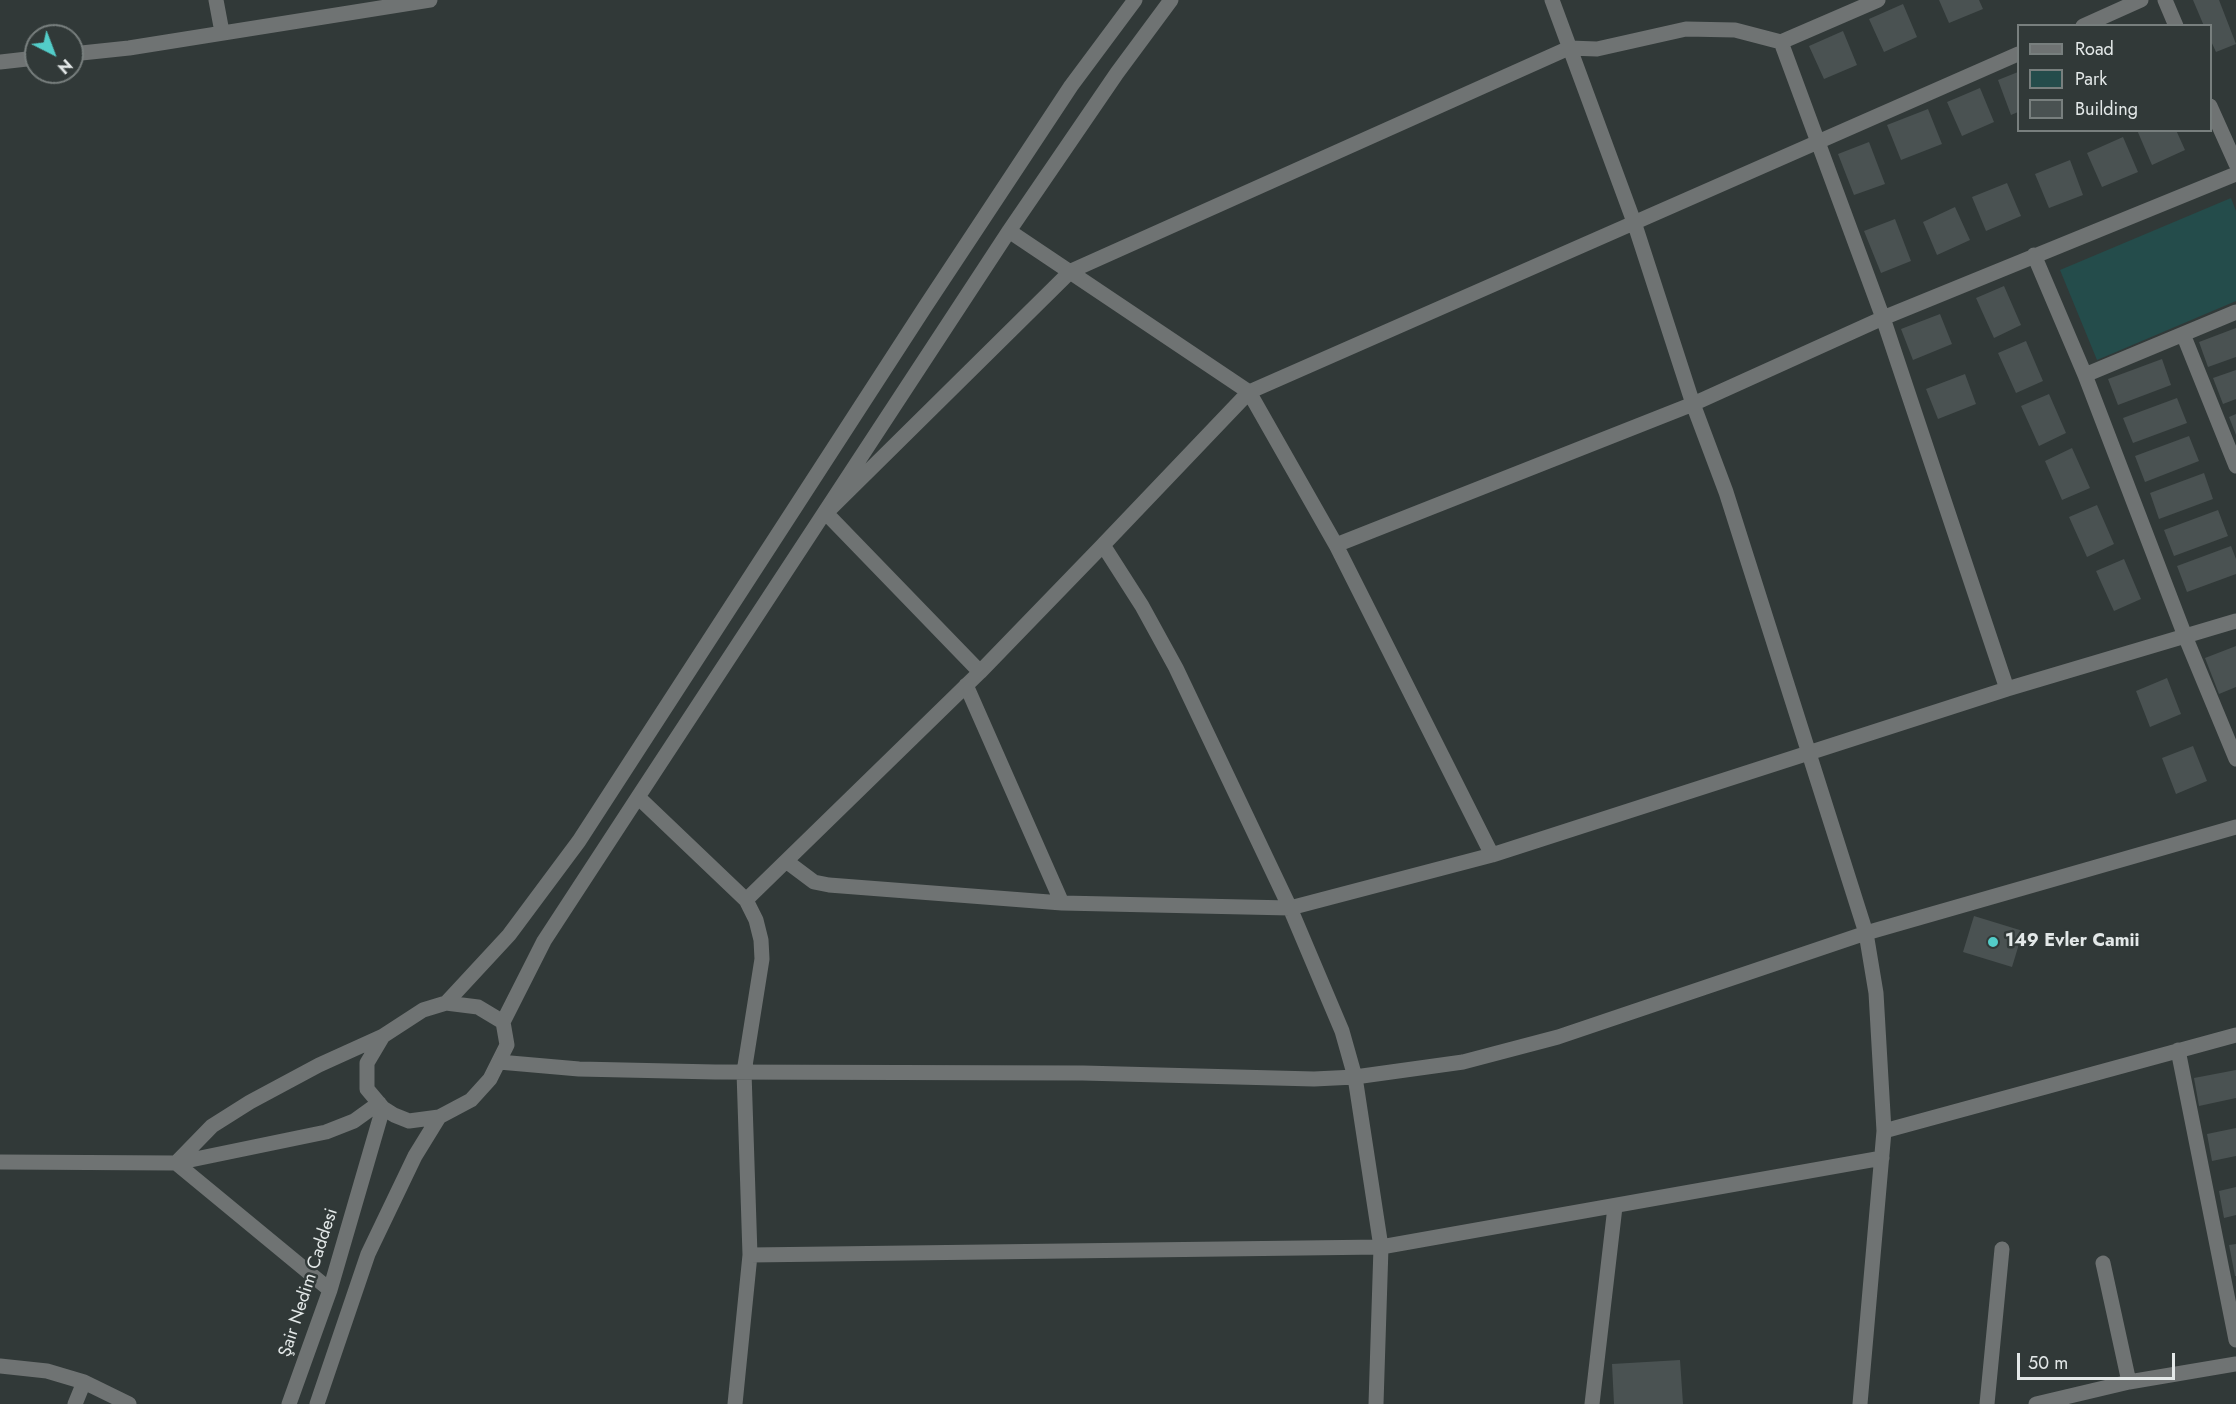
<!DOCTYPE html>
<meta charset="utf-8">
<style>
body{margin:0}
#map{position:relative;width:2236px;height:1404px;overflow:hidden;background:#313938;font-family:Jost,sans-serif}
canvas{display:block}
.legend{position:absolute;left:2017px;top:24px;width:195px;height:108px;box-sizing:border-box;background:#313938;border:2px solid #787f7e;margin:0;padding:8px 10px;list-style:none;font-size:18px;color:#e3e8e8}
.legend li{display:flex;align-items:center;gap:12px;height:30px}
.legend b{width:30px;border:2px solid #787f7e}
.north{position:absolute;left:24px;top:24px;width:60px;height:60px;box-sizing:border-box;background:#313938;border:2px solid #787f7e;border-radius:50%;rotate:138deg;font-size:16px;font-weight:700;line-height:24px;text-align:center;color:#e3e8e8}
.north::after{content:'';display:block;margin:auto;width:21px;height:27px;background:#53cdc9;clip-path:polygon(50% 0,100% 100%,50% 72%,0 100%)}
.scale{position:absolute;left:2017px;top:1353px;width:158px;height:27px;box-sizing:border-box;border:3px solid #e3e8e8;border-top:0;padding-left:8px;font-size:18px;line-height:21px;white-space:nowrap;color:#e3e8e8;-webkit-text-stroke:4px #313938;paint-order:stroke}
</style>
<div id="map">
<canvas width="2236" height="1404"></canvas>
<ul class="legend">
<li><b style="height:8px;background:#6f7373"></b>Road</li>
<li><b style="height:16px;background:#244c4b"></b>Park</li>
<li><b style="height:16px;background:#4a5252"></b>Building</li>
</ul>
<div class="north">N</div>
<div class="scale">50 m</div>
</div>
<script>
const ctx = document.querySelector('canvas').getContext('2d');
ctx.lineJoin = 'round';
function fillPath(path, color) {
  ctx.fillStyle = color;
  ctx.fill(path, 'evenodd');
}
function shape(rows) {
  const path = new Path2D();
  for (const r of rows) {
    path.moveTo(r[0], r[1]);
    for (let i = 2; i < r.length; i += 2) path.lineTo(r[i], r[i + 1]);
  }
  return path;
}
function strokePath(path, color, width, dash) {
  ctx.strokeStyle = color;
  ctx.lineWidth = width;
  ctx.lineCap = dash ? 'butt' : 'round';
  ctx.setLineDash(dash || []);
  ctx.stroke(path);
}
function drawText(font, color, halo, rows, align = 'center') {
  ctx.font = font + ' Jost,sans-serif';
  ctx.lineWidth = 5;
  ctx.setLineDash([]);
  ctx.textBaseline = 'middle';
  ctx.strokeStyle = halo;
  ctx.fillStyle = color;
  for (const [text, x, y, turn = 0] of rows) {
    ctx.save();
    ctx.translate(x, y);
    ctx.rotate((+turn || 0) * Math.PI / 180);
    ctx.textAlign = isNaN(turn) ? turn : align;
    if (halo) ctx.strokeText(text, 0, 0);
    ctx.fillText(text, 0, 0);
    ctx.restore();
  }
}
fillPath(shape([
 [2231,198,2236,211,2236,301,2097,360,2060,270]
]), '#244c4b');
fillPath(shape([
 [1939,0,1979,0,1983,9,1949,23],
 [2193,0,2219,0,2236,44,2216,52,2210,39,2210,26,2204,26],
 [1903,4,1917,37,1884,52,1869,19],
 [1843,31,1857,65,1824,79,1809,46],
 [2018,72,2018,112,2011,115,1998,80],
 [1980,88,1994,122,1962,136,1947,102],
 [1928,109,1942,144,1901,160,1887,125],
 [2137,130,2176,130,2185,150,2152,165],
 [2123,137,2138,172,2102,187,2087,153],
 [1869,142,1885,184,1854,195,1838,154],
 [2070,160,2083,195,2049,208,2035,174],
 [2007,183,2021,216,1986,231,1972,197],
 [1955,207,1970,240,1937,255,1923,222],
 [1895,219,1911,261,1881,273,1864,231],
 [2004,286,2021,325,1994,338,1976,298],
 [1940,314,1952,344,1913,360,1901,329],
 [2236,328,2236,357,2208,367,2199,342],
 [2026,341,2043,381,2016,393,1998,353],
 [2162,359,2171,385,2118,405,2108,379],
 [2236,370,2236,399,2223,404,2213,378],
 [1965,374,1976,404,1938,419,1926,389],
 [2049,394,2066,433,2039,446,2021,406],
 [2177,398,2187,423,2133,443,2123,418],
 [2236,414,2236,435,2229,417],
 [2189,436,2199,461,2145,482,2135,456],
 [2072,448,2090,488,2062,500,2045,461],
 [2204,473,2213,499,2159,519,2150,493],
 [2097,505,2114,544,2087,557,2069,517],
 [2218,510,2228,536,2174,556,2164,530],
 [2231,546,2236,559,2236,574,2187,592,2177,566],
 [2124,559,2141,599,2114,611,2096,571],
 [2236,646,2236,687,2219,694,2205,658],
 [2167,678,2181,714,2150,727,2136,691],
 [2193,746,2207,781,2176,794,2162,758],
 [1974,916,2023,931,2012,967,1963,952],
 [2236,1070,2236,1098,2199,1106,2194,1078],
 [2236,1128,2236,1156,2212,1161,2207,1134],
 [2236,1187,2236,1215,2224,1218,2219,1191],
 [2236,1244,2236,1276,2235,1276,2229,1245],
 [1680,1360,1683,1404,1614,1404,1612,1364]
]), '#4a5252');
strokePath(shape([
 [216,0,222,32],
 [1552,0,1634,222,1693,404,1726,492,1866,933,1876,993,1884,1131,1860,1404],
 [1878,0,1781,42,1883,318,2007,689],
 [2165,0,2176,26],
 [2083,26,2141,0],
 [72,54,129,48,430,0],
 [2018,54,1249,392,1336,545,1693,404,1883,318,2236,174],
 [0,62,36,58],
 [2210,106,2236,164],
 [1009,231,1249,392,1103,545,1142,606,1176,668,1290,908,1342,1031,1355,1077,1381,1247,1376,1404],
 [2034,255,2085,375,2185,636,2236,759],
 [2183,334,2236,466],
 [2085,375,2236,312],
 [1336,545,1492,855],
 [980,672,826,513,1071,271,1569,48,1597,49,1686,29,1735,30,1781,42],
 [966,685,1062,903],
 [638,797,746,900,756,920,761,940,762,959,744,1072,750,1255,1381,1247,1882,1158],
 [786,861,814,882,829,885,1062,903,1290,908,1492,855,2007,689,2236,621],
 [746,900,980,672,1103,545],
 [446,1003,509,935,579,841,925,307,1071,86,1135,0],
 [446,1003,478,1007,503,1022,507,1045,490,1079,471,1100,439,1117,409,1121,394,1115,383,1108,367,1089,367,1063,383,1036,423,1010,446,1003],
 [503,1022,544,941,638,797,1009,231,1117,73,1171,0],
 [2178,1050,2236,1340],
 [499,1062,579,1069,715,1072,1083,1073,1314,1079,1355,1077,1463,1062,1558,1037,1866,933,2236,827],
 [1884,1131,2236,1035],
 [0,1162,176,1163,326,1132,354,1121,379,1103],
 [176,1163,212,1126,250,1102,319,1065,383,1036],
 [176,1163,330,1290],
 [2103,1263,2129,1382],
 [0,1366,47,1371,84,1382,129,1404],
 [75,1404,84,1382],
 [289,1404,330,1290,383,1108],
 [317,1404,368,1254,415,1156,439,1117],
 [735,1404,750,1255],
 [1592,1404,1615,1207],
 [1987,1404,2002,1249],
 [2036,1404,2129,1382,2236,1364]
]), '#6f7373', 15);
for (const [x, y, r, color] of [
 [1993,942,6,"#53cdc9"]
]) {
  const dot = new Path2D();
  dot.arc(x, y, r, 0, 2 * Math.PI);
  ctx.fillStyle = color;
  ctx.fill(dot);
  strokePath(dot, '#313938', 2);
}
drawText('bold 18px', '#e3e8e8', '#313938', [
 ["149 Evler Camii",2005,942]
], 'left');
drawText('18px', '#e3e8e8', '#313938', [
 ["Şair Nedim Caddesi",309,1283,-72]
]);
</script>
